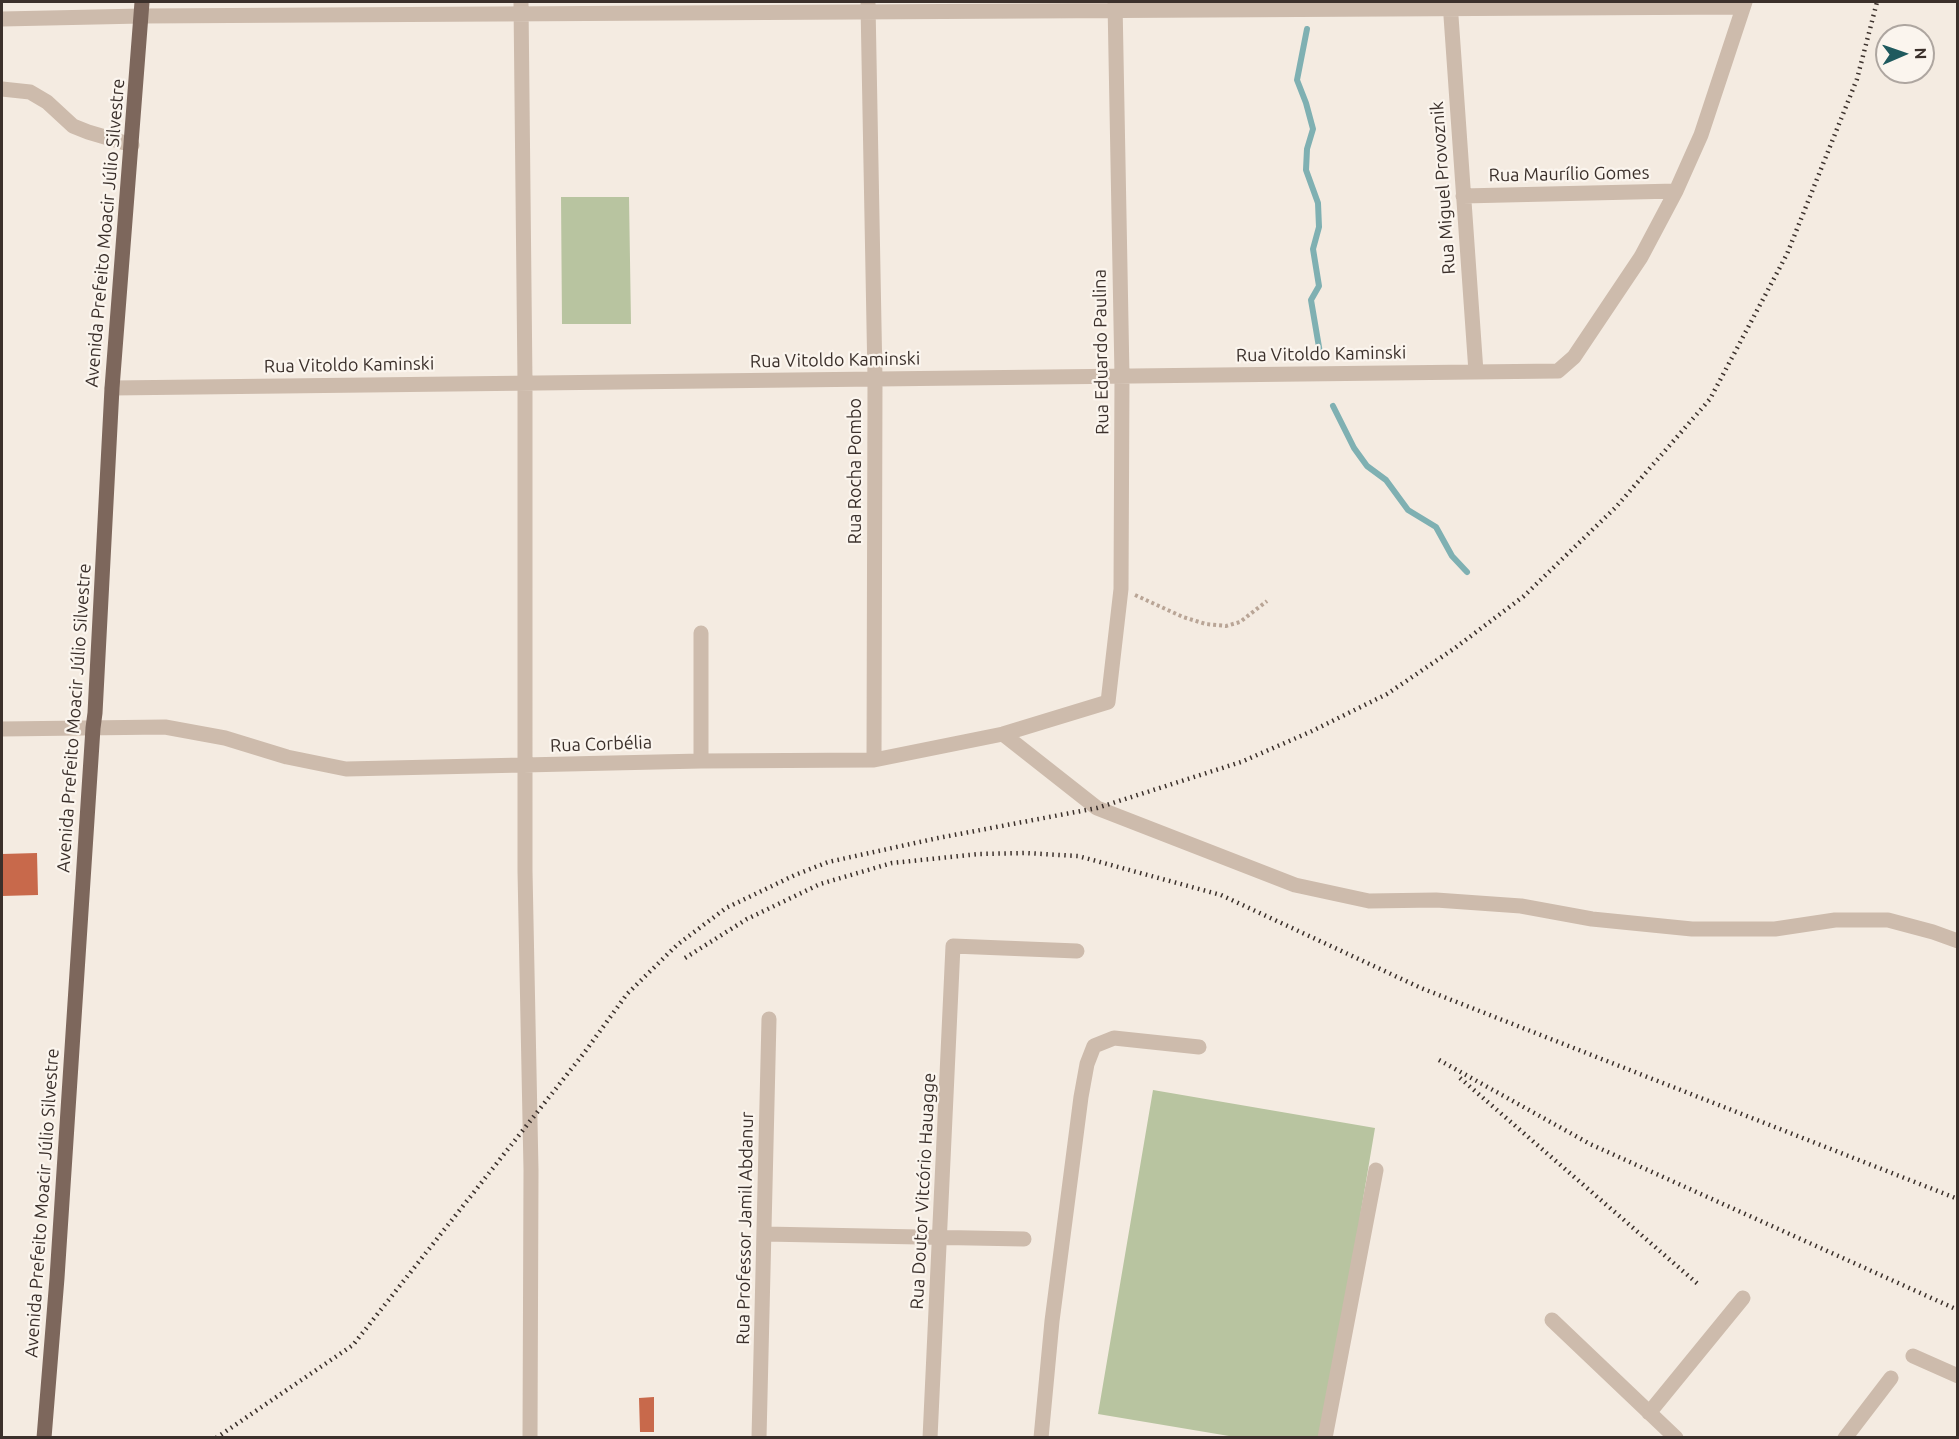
<!DOCTYPE html>
<meta charset="utf-8">
<style>
body{margin:0}
#map{position:relative;width:1959px;height:1439px;overflow:hidden;background:#f4ebe1;font-family:Ubuntu,sans-serif}
canvas{display:block}
.frame{position:absolute;inset:0;border:3px solid #3b302b;pointer-events:none}
.north{position:absolute;left:1875px;top:24px;width:60px;height:60px;box-sizing:border-box;background:#fbf5ee;border:2px solid #aea6a0;border-radius:50%;rotate:88deg;font-size:16px;font-weight:700;line-height:24px;text-align:center;color:#3b302b}
.north::after{content:'';display:block;margin:auto;width:21px;height:27px;background:#1f5a5e;clip-path:polygon(50% 0,100% 100%,50% 72%,0 100%)}
</style>
<div id="map">
<canvas width="1959" height="1439"></canvas>
<div class="frame"></div>
<div class="north">N</div>
</div>
<script>
const ctx = document.querySelector('canvas').getContext('2d');
ctx.lineJoin = 'round';
function fillPath(path, color) {
  ctx.fillStyle = color;
  ctx.fill(path, 'evenodd');
}
function shape(rows) {
  const path = new Path2D();
  for (const r of rows) {
    path.moveTo(r[0], r[1]);
    for (let i = 2; i < r.length; i += 2) path.lineTo(r[i], r[i + 1]);
  }
  return path;
}
function strokePath(path, color, width, dash) {
  ctx.strokeStyle = color;
  ctx.lineWidth = width;
  ctx.lineCap = dash ? 'butt' : 'round';
  ctx.setLineDash(dash || []);
  ctx.stroke(path);
}
function drawText(font, color, halo, rows, align = 'center') {
  ctx.font = font + ' Ubuntu,sans-serif';
  ctx.lineWidth = 4.5;
  ctx.setLineDash([]);
  ctx.textBaseline = 'middle';
  ctx.strokeStyle = halo;
  ctx.fillStyle = color;
  for (const [text, x, y, turn = 0] of rows) {
    ctx.save();
    ctx.translate(x, y);
    ctx.rotate((+turn || 0) * Math.PI / 180);
    ctx.textAlign = isNaN(turn) ? turn : align;
    if (halo) ctx.strokeText(text, 0, 0);
    ctx.fillText(text, 0, 0);
    ctx.restore();
  }
}
fillPath(shape([
 [561,197,629,197,631,324,562,324],
 [1153,1090,1375,1128,1323,1437,1235,1437,1098,1414]
]), '#b8c4a0');
strokePath(shape([
 [1307,29,1297,80,1306,103,1313,129,1307,149,1306,170,1318,203,1319,227,1313,249,1319,286,1311,300,1320,353],
 [1333,406,1354,448,1367,466,1386,480,1408,510,1436,527,1452,556,1467,572]
]), '#7fb0b2', 6);
fillPath(shape([
 [37,853,38,895,2,896,2,854],
 [654,1397,654,1432,640,1432,639,1398]
]), '#c8694b');
strokePath(shape([
 [1135,595,1183,617,1206,624,1226,626,1240,622,1267,601]
]), '#b9a596', 4, [3, 3]);
strokePath(shape([
 [521,2,525,383,525,871,531,1170,530,1438],
 [1450,2,1476,372],
 [868,4,875,379,874,760],
 [2,19,142,16,1743,7],
 [2,89,30,92,47,102,73,126,88,132,132,145],
 [1463,196,1676,191],
 [112,388,1558,371,1574,357,1641,257,1676,191,1701,135,1745,2],
 [701,633,701,761],
 [2,729,165,727,225,738,287,757,346,769,701,761,874,760,1003,734,1108,702,1121,589,1122,376,1115,2],
 [1003,734,1097,808,1295,885,1369,901,1436,900,1521,906,1592,919,1692,929,1775,929,1835,920,1888,920,1933,932,1958,941],
 [764,1234,1024,1239],
 [1552,1320,1676,1438],
 [1913,1356,1958,1376],
 [1649,1413,1743,1298],
 [759,1438,769,1019],
 [930,1438,953,946,1077,951],
 [1041,1438,1052,1321,1081,1097,1087,1064,1094,1046,1114,1038,1199,1047],
 [1325,1438,1376,1170],
 [1845,1438,1891,1378]
]), '#cdbbac', 15);
strokePath(shape([
 [44,1438,57,1278,93,728,95,713,112,388,142,2]
]), '#7d675c', 15);
strokePath(shape([
 [685,958,747,919,820,884,892,863,979,854,1025,853,1078,856,1221,895,1421,988,1958,1199],
 [1439,1060,1590,1144,1958,1310],
 [1460,1078,1699,1285],
 [216,1438,353,1345,584,1053,627,994,677,945,726,908,795,875,828,862,938,838,1097,808,1241,762,1310,732,1387,694,1455,648,1524,596,1616,507,1710,399,1787,254,1857,79,1877,2]
]), '#3b302b', 4.5, [1.5, 4.5]);
drawText('18px', '#3b302b', '#fbf5ee', [
 ["Rua Maurílio Gomes",1569,174,-1],
 ["Rua Miguel Provoznik",1443,188,-94],
 ["Avenida Prefeito Moacir Júlio Silvestre",105,233,-85],
 ["Rua Eduardo Paulina",1101,352,-91],
 ["Rua Vitoldo Kaminski",1321,354,-1],
 ["Rua Vitoldo Kaminski",835,360,-1],
 ["Rua Vitoldo Kaminski",349,365,-1],
 ["Rua Rocha Pombo",855,471,-90],
 ["Avenida Prefeito Moacir Júlio Silvestre",74,718,-86],
 ["Rua Corbélia",601,744,-2],
 ["Rua Doutor Vitcório Hauagge",923,1191,-87],
 ["Avenida Prefeito Moacir Júlio Silvestre",42,1203,-86],
 ["Rua Professor Jamil Abdanur",745,1228,-89]
]);
</script>
